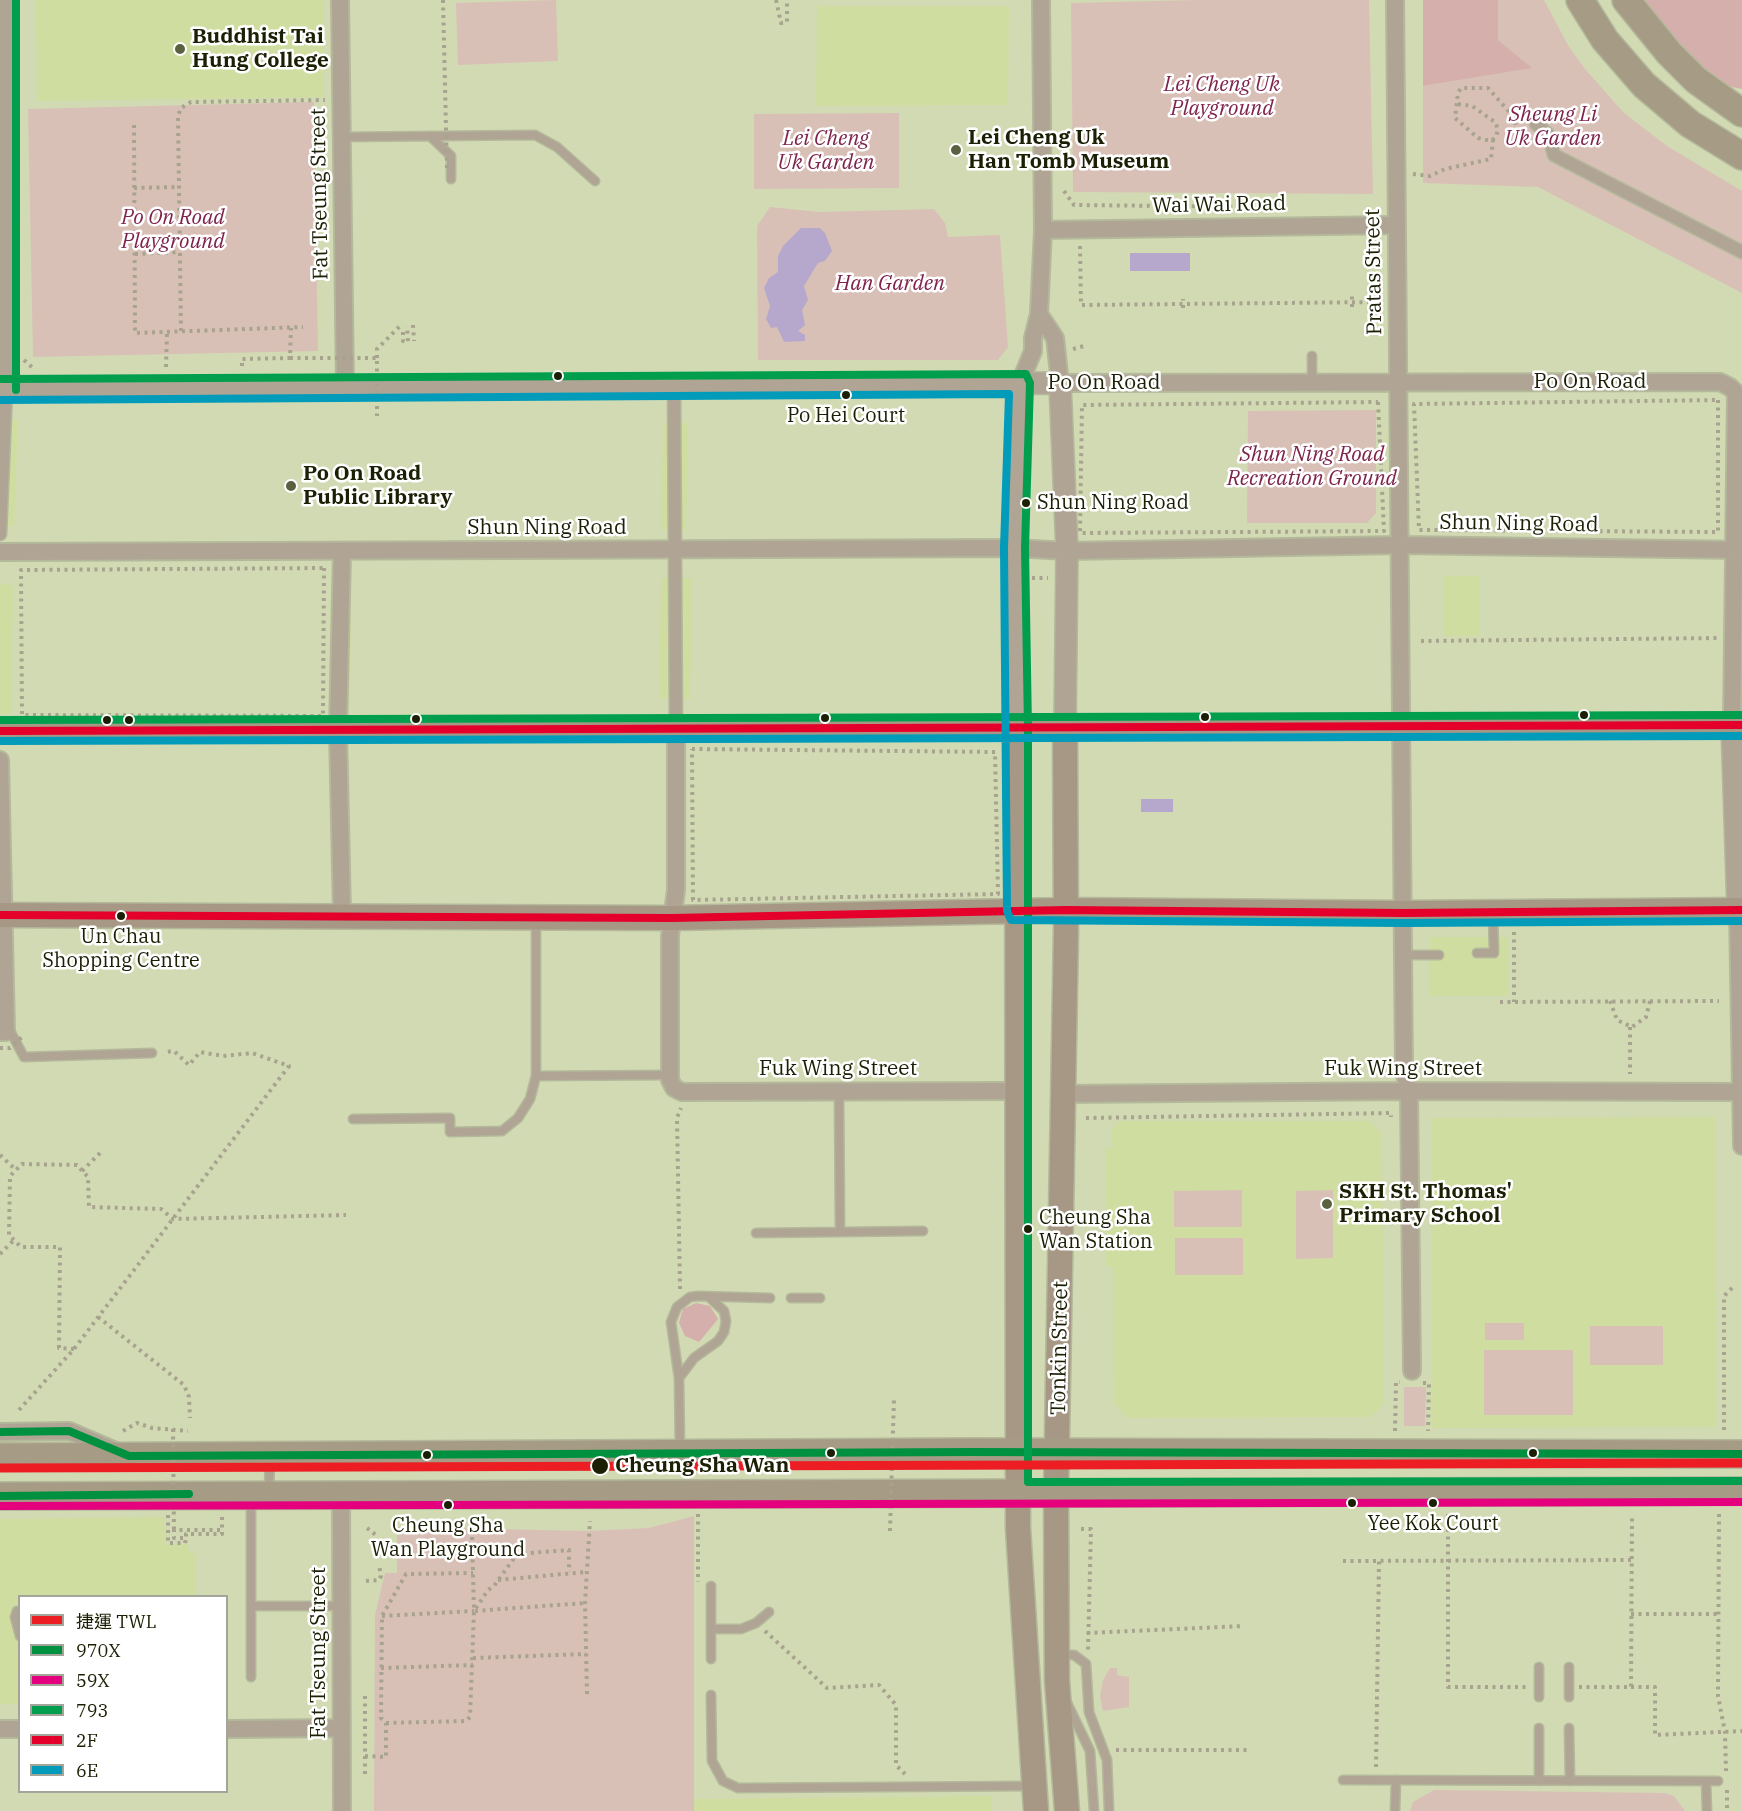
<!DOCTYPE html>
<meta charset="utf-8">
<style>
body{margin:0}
#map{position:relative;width:1742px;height:1811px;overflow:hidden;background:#d2dab3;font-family:"IBM Plex Serif","Noto Sans TC",serif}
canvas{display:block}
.legend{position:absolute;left:18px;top:1595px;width:210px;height:198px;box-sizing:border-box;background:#fff;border:2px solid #a4a59a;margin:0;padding:8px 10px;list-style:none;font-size:18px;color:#1b1f03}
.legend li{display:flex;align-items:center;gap:12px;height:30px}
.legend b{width:30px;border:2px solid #a4a59a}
</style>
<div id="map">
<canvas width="1742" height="1811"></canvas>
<ul class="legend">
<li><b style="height:8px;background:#ed1d24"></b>捷運 TWL</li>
<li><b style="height:8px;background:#009140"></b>970X</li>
<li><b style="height:8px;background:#e5007d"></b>59X</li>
<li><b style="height:8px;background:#019f4d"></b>793</li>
<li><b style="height:8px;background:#e4002b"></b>2F</li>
<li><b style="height:8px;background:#039bba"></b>6E</li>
</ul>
</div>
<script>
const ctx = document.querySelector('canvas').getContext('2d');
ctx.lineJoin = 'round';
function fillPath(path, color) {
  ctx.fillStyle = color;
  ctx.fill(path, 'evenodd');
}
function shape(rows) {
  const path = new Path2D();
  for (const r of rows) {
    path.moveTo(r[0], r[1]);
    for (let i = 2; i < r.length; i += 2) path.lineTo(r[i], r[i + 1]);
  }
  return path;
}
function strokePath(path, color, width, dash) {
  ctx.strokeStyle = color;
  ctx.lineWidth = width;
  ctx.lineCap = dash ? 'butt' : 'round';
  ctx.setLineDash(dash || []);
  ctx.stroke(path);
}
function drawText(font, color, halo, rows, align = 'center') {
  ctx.font = font + ' "IBM Plex Serif",serif';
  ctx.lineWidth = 5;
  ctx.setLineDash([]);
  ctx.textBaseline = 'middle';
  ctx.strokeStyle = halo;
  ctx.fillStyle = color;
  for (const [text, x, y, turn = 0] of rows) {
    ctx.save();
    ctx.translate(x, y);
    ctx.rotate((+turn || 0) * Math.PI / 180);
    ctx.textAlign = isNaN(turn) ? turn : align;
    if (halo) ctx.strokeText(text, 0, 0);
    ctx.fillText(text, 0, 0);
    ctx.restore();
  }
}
fillPath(shape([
 [36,0,324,0,324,97,37,101],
 [817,6,1009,6,1008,105,816,106],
 [0,420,18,420,14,526,0,527],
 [663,423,688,423,686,530,661,529],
 [331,576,351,576,350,710,329,710],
 [1444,576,1479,576,1479,636,1444,636],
 [661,578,692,578,690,699,659,698],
 [0,584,13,585,11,714,0,714],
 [1430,937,1507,937,1507,996,1429,996],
 [1715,1117,1716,1427,1432,1428,1432,1118],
 [1120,1121,1370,1121,1382,1133,1384,1403,1371,1417,1129,1418,1114,1404,1113,1267,1106,1266,1106,1148,1112,1149,1112,1129],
 [164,1517,165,1544,188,1544,189,1553,195,1553,195,1596,20,1596,19,1704,0,1704,0,1519],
 [992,1796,992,1811,694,1811,694,1799]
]), '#d0dda0');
fillPath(shape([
 [556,0,558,61,458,65,456,3],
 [1195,0,1369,0,1373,194,1073,192,1071,3],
 [1498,0,1544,0,1569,47,1586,70,1623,112,1667,146,1742,191,1742,293,1538,187,1423,183,1423,86,1531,68,1498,40],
 [314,102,318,351,33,357,28,109],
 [899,113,899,188,754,189,754,114],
 [770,207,820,212,934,209,945,223,948,237,1000,235,1008,347,998,360,758,360,757,226],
 [1376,410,1376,513,1367,523,1247,523,1248,411],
 [1242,1190,1242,1227,1174,1227,1174,1191],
 [1333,1190,1333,1258,1296,1259,1296,1191],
 [1175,1238,1243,1238,1243,1275,1175,1275],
 [1485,1323,1524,1323,1524,1340,1485,1340],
 [1590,1326,1663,1326,1663,1365,1590,1365],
 [1484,1350,1573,1350,1573,1415,1484,1415],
 [1404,1387,1426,1387,1425,1426,1404,1426],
 [694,1516,694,1811,374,1811,375,1615,385,1573,397,1573,397,1527,589,1531,649,1528],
 [1110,1668,1117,1668,1117,1675,1129,1677,1129,1707,1103,1711,1100,1697,1103,1680],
 [1434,1790,1664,1793,1674,1796,1685,1811,1410,1811,1413,1802]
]), '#d9c0b7');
fillPath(shape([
 [1423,0,1498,0,1498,40,1532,68,1423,86],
 [1642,0,1742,0,1742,89,1728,86,1702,66,1665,28],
 [696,1303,710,1306,718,1319,699,1342,685,1336,679,1323,683,1309]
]), '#d5afab');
fillPath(shape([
 [801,228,820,228,825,233,832,251,825,261,818,263,804,286,808,300,802,310,805,325,798,331,805,335,805,341,784,342,777,327,771,328,766,319,770,306,764,288,769,278,778,272,778,256,783,246],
 [1130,253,1190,253,1190,271,1130,271],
 [1141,799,1173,799,1173,812,1141,812]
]), '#b5a8cc');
const service = shape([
 [430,136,451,156,451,179],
 [341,137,535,135,557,147,595,181],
 [1312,382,1312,356],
 [1477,953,1494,953,1493,913],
 [1403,955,1439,955],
 [8,1027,24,1057,152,1053],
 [536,1076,670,1075],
 [839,1092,840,1232],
 [353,1119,450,1118,450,1132,502,1131,518,1118,530,1099,536,1076,536,919],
 [756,1233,923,1231],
 [791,1298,820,1298],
 [679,1378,694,1358,718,1341,724,1332,726,1321,724,1311,709,1297],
 [680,1451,679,1378,671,1322,677,1307,690,1297,698,1296,770,1298],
 [269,1490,270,1458],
 [711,1586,711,1659],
 [251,1606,341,1606],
 [17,1611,15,1617,20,1636],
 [711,1629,741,1629,756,1623,769,1612],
 [1060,1655,1074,1655,1086,1664,1089,1712,1107,1760,1109,1811],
 [251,1677,251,1497],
 [711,1695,712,1761,723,1781,738,1788,1031,1786],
 [1539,1697,1539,1667],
 [1569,1697,1569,1667],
 [1067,1703,1090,1751,1094,1811],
 [1539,1728,1539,1781],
 [1569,1728,1570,1781],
 [1343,1780,1718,1781],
 [1706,1782,1707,1811],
 [1395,1811,1396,1780]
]);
const pedestrian = shape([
 [1536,124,1548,134,1554,155,1742,252],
 [674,387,676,730],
 [0,534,6,390]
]);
const minor = shape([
 [5,0,6,390],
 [340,0,345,387],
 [1395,0,1404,1071,1409,1091,1412,1371],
 [1043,230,1395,225],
 [1039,314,1055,338,1060,383,1720,382,1730,387,1736,393,1732,725],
 [1020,383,1033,351,1033,338,1039,314,1043,230,1041,0],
 [0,552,1014,548,1067,551,1401,545,1742,550],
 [676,730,676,890,670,936,670,1080,674,1088,682,1092,1017,1091],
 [0,760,6,1032,0,1032],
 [1738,910,1742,1146],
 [342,915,338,731,342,551],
 [1063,1094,1409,1091,1742,1092],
 [0,1432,69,1431,118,1452],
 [341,1494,342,1811],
 [0,1729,20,1729],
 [226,1729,342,1728]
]);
const tertiary = shape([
 [0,390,1060,383,1067,551,1065,727],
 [1732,725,1738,910],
 [1017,729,1014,548,1020,383]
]);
const secondary = shape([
 [1065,727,1066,931,1056,1493,1057,1681,1067,1811],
 [1017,729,1018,1528,1036,1811],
 [0,731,1742,725],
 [0,915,672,918,1066,910,1403,913,1742,910]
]);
const primary = shape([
 [1580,0,1605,40,1644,85,1690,124,1742,156],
 [1626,0,1669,53,1696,80,1742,113],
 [0,1457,972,1452,1742,1454],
 [0,1496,1742,1491]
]);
strokePath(service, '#b3b99a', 11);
strokePath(pedestrian, '#b3b99a', 15);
strokePath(minor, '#b3b99a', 20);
strokePath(tertiary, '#b3b99a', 24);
strokePath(secondary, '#b3b99a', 27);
strokePath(primary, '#b3b99a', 30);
strokePath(shape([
 [776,0,781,23,787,22,787,0],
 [1458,104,1472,106,1495,122,1498,129,1496,137,1491,141,1478,138,1455,118,1458,93,1461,88,1488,88,1512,115,1520,135,1531,140],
 [134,125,135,333,303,327],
 [1413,174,1430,176,1445,169,1491,159,1493,140],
 [134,188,179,187],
 [1064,191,1074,205,1278,207],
 [1080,246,1081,305,1379,302],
 [135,254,180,252],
 [413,325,414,341],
 [181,331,178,116,181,108,191,102,325,100],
 [403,332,403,341,408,342,407,326],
 [1073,349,1084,346],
 [377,358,377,349,401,325],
 [24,360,34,369],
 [242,366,242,359,290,358,291,328],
 [166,367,167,332],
 [1718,400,1718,532,1419,530,1414,404,1718,400],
 [1378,402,1384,531,1080,533,1082,405,1378,402],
 [324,568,323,716,22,715,21,570,324,568],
 [1032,578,1048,578],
 [1421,641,1719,638],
 [692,749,995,752,998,894,693,900,692,749],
 [1514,932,1514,1002],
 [1610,1001,1617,1020,1632,1027,1646,1017,1650,1001],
 [1500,1002,1719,1001],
 [1630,1027,1630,1074],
 [1086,1118,1391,1113,1391,1117],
 [0,1155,16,1170],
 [82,1171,102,1151],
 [0,1254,14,1240],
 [680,1289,677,1118,681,1108],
 [98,1317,184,1385,189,1397,190,1418],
 [74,1349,59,1348,60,1247,21,1247,9,1235,10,1176,22,1164,77,1165,88,1177,89,1207,161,1209,173,1219,346,1215],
 [1423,1383,1429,1383,1428,1431],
 [19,1410,74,1349,289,1066,252,1053,223,1056,200,1052,189,1065,174,1051,165,1052],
 [1724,1430,1724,1296,1734,1286],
 [123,1431,137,1423,152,1428,188,1431],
 [1395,1431,1396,1382,1400,1382],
 [698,1514,698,1582],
 [1448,1514,1448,1687,1527,1687],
 [1719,1514,1718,1696,1725,1732,1726,1771],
 [168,1515,168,1543,185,1543,186,1538],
 [222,1517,222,1530,174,1530,174,1538,186,1538,186,1534,222,1534,222,1530],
 [367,1528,377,1536],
 [1081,1529,1091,1529,1088,1650],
 [472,1537,474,1611,585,1603],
 [1343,1561,1631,1560],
 [498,1580,586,1572],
 [366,1581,379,1580,381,1576,379,1565],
 [1631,1614,1719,1614],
 [382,1616,474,1611],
 [765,1631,827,1688,879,1685,896,1705,896,1765,905,1774],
 [1087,1633,1244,1626],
 [473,1658,586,1654],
 [381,1668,473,1665],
 [1579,1687,1631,1687,1632,1514],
 [1631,1687,1655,1687,1655,1735,1742,1731],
 [587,1694,585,1603,590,1521],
 [386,1723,466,1721,470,1717,474,1611,488,1590,494,1586,517,1554,569,1550,569,1572],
 [1116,1750,1247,1750],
 [365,1756,386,1757,386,1723,381,1718,382,1616,406,1574,473,1573],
 [1376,1767,1379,1561],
 [365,1774,365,1695],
 [1727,1790,1727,1811]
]), '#a8a38f', 4, [3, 4.5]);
strokePath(service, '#b0a494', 8);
strokePath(pedestrian, '#b0a494', 12);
strokePath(minor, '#b0a494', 16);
strokePath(tertiary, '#b0a494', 21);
strokePath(secondary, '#a69885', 24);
strokePath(primary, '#a69b85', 27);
strokePath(shape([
 [443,0,447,171],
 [1352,307,1352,292],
 [1183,308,1183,299],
 [290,358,377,358,377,416],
 [0,1048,10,1048,22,1037],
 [173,1429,174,1530],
 [890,1531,894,1398]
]), '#a8a38f', 4, [3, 4.5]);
strokePath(shape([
 [0,1432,69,1431,129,1456,972,1452,1742,1454],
 [0,1496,189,1494]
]), '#009140', 8);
strokePath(shape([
 [0,1506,1742,1502]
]), '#e5007d', 8);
strokePath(shape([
 [16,0,16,390],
 [0,379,1026,374,1030,383,1025,548,1028,729,1028,1482,1742,1481],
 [0,720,1742,715]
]), '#019f4d', 8);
strokePath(shape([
 [0,731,1742,725],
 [0,915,672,918,1066,910,1403,913,1742,910]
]), '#e4002b', 8);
strokePath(shape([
 [0,400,1009,394,1004,548,1007,911,1011,920,1403,923,1742,921],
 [0,741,1742,736]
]), '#039bba', 8);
strokePath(shape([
 [0,1468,1742,1463]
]), '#ed1d24', 9);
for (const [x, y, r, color] of [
 [180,49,6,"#5b6041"],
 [956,150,6,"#5b6041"],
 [558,376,5,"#1b1f03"],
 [846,395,5,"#1b1f03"],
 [291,486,6,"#5b6041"],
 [1026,503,5,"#1b1f03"],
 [1584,715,5,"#1b1f03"],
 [1205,717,5,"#1b1f03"],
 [825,718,5,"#1b1f03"],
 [416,719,5,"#1b1f03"],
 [107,720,5,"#1b1f03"],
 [129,720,5,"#1b1f03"],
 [121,916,5,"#1b1f03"],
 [1327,1204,6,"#5b6041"],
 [1028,1229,5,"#1b1f03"],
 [831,1453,5,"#1b1f03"],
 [1533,1453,5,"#1b1f03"],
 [427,1455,5,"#1b1f03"],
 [600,1466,9,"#1b1f03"],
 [1352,1503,5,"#1b1f03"],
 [1433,1503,5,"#1b1f03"],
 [448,1505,5,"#1b1f03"]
]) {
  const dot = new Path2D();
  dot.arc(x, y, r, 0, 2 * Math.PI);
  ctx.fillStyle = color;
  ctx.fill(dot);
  strokePath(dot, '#fff', 2);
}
drawText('20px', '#1b1f03', '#fff', [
 ["Po Hei Court",846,416],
 ["Shun Ning Road",1037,503,"left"],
 ["Un Chau",121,937],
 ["Shopping Centre",121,961],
 ["Cheung Sha",1039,1218,"left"],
 ["Wan Station",1039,1242,"left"],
 ["Yee Kok Court",1433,1524],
 ["Cheung Sha",448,1526],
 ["Wan Playground",448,1550]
]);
drawText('bold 21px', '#1b1f03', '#fff', [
 ["Buddhist Tai",192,37],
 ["Hung College",192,61],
 ["Lei Cheng Uk",968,138],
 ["Han Tomb Museum",968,162],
 ["Po On Road",303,474],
 ["Public Library",303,498],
 ["SKH St. Thomas'",1339,1192],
 ["Primary School",1339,1216]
], 'left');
drawText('italic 21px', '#7e234a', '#fff', [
 ["Lei Cheng Uk",1222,85],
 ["Playground",1222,109],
 ["Sheung Li",1553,115],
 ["Uk Garden",1553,139],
 ["Lei Cheng",826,139],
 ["Uk Garden",826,163],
 ["Po On Road",173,218],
 ["Playground",173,242],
 ["Han Garden",890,284],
 ["Shun Ning Road",1312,455],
 ["Recreation Ground",1312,479]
]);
drawText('21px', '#1b1f03', '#fff', [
 ["Fat Tseung Street",320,194,-91],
 ["Wai Wai Road",1219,205,-1],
 ["Pratas Street",1374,272,-91],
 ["Po On Road",1590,382],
 ["Po On Road",1104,383],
 ["Shun Ning Road",1519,524,1],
 ["Shun Ning Road",547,528],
 ["Fuk Wing Street",838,1069],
 ["Fuk Wing Street",1403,1069],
 ["Tonkin Street",1060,1348,-89],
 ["Fat Tseung Street",319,1653,-90]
]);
drawText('bold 21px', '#1b1f03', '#fff', [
 ["Cheung Sha Wan",615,1466]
], 'left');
</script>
